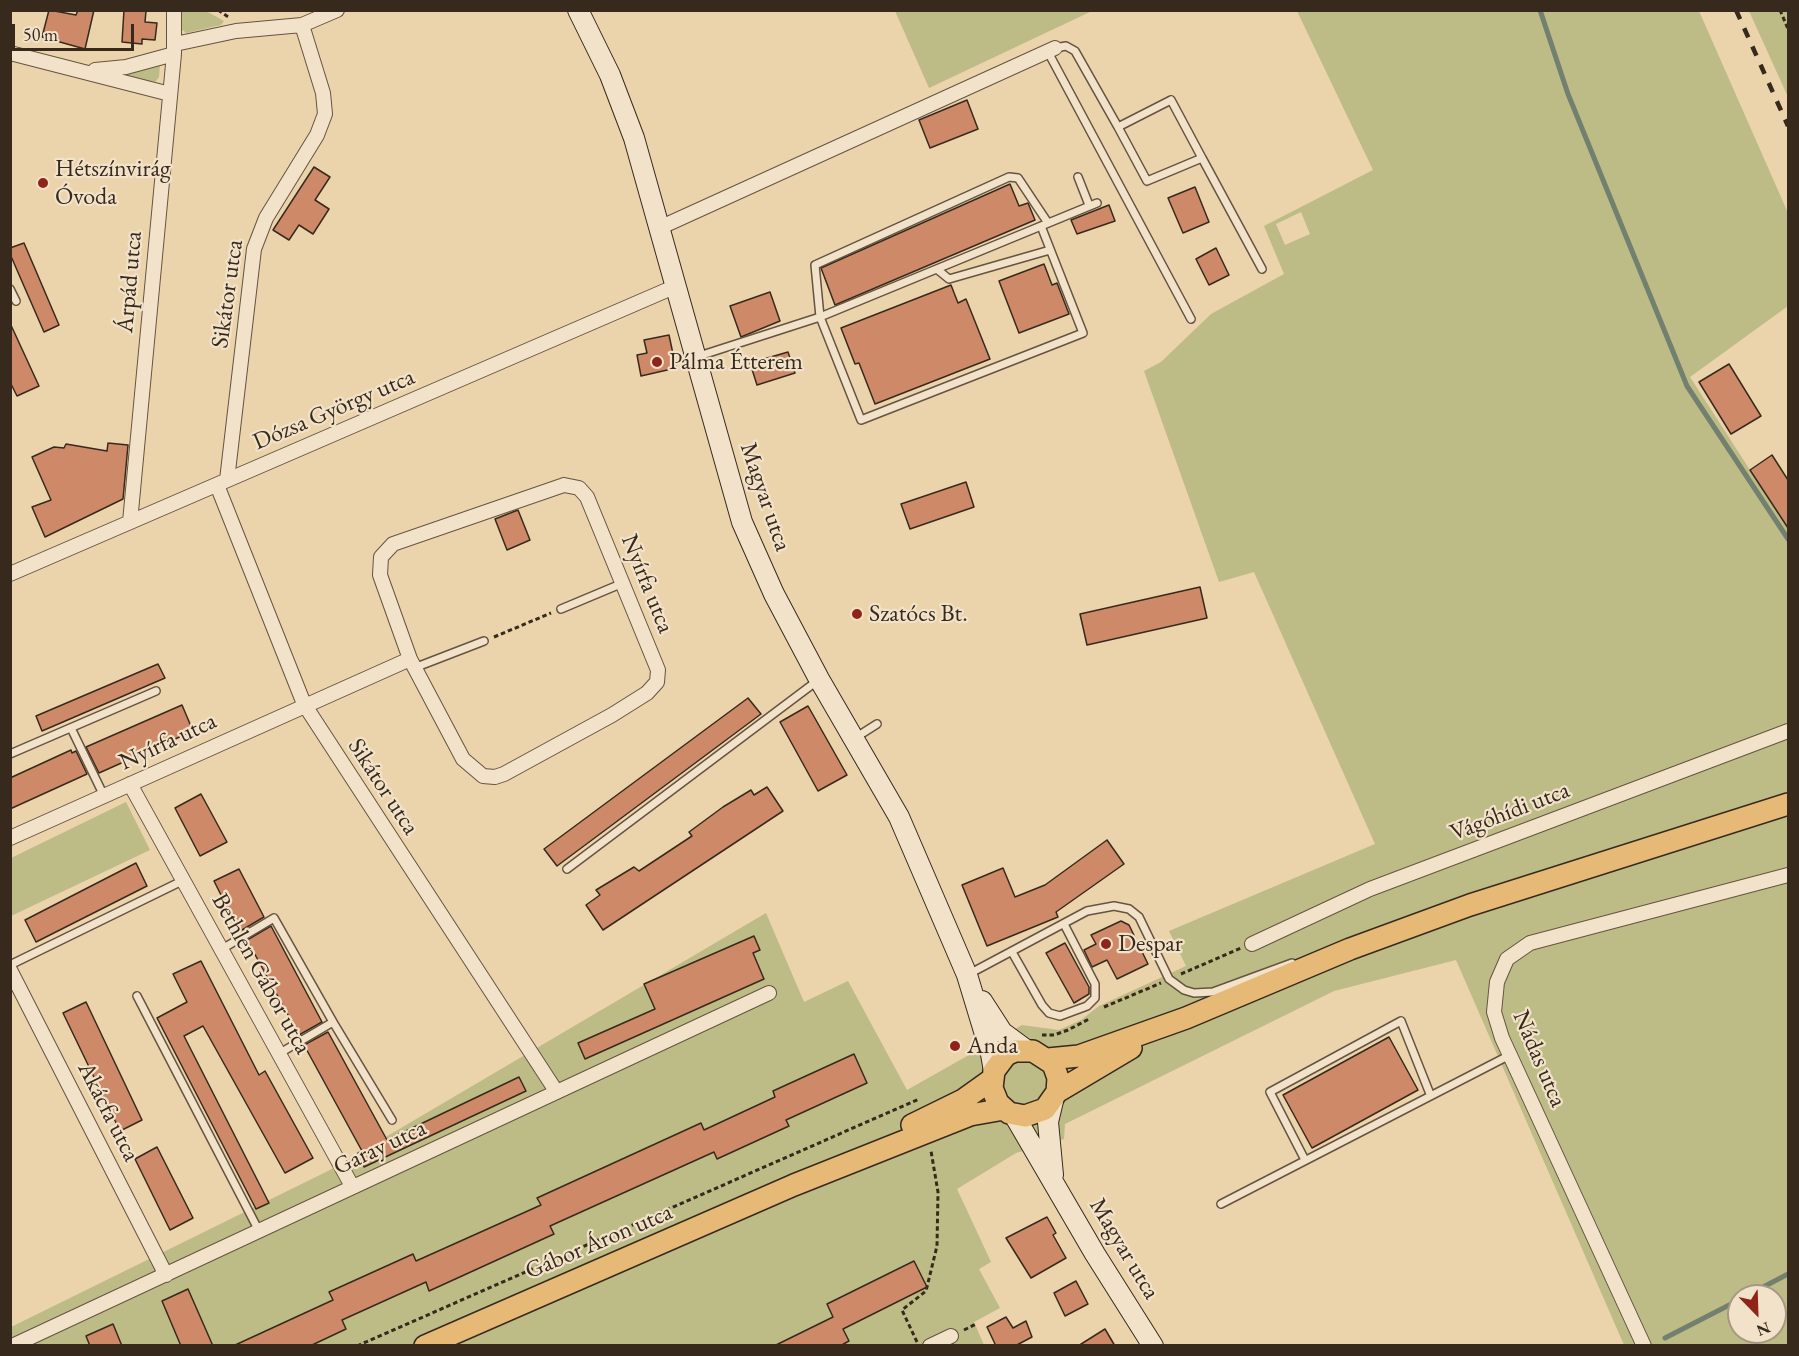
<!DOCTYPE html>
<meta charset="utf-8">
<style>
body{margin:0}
#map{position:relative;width:1799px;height:1356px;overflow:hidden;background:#ebd3ac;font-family:"EB Garamond",serif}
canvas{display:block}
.frame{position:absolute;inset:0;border:12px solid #372a1d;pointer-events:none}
.north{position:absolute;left:1727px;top:1284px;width:60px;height:60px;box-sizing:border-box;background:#f2e2c9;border:2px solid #a79884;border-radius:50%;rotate:157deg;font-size:16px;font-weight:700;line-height:24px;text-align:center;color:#372a1d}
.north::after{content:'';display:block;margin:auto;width:21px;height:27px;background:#8f2418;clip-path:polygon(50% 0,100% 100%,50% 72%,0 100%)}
.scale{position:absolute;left:12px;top:24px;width:122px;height:27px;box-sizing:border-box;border:3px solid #372a1d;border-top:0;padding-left:8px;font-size:18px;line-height:21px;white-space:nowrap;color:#372a1d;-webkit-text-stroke:4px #f2e2c9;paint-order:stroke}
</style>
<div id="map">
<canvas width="1799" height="1356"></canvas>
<div class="frame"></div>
<div class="north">N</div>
<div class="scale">50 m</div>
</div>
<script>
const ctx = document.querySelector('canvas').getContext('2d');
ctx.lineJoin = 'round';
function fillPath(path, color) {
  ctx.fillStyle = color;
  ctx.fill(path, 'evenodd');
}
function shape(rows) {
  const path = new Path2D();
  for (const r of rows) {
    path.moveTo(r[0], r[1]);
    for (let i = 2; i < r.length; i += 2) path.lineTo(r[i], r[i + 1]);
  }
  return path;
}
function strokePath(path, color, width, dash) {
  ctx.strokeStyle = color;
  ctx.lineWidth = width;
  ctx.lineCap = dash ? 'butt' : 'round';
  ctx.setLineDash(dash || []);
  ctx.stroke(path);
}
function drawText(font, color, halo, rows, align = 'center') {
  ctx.font = font + ' "EB Garamond",serif';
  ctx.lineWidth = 4.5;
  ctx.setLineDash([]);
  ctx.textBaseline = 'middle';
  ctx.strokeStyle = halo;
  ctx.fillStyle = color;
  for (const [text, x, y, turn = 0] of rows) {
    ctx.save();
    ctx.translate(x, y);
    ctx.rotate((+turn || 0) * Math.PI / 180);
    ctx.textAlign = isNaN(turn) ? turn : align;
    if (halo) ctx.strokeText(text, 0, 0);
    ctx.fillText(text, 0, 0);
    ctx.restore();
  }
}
fillPath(shape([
 [180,11,206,11,224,21,221,25,186,33,180,28],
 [895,11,1092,11,929,88],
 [1297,11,1699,11,1788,213,1788,306,1690,377,1788,529,1788,1345,1624,1345,1456,960,1334,991,1065,1124,1064,1139,1016,1153,957,1189,991,1262,979,1269,1000,1308,974,1322,984,1345,11,1346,11,1327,328,1171,766,913,804,1002,848,981,907,1090,1022,1025,1059,1030,1081,1020,1099,1006,1186,966,1169,931,1375,844,1254,572,1219,582,1144,371,1161,362,1211,314,1284,274,1264,226,1373,170],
 [1301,212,1310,234,1285,245,1276,224],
 [1739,1296,1775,1296,1775,1332,1739,1332],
 [1749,11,1788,11,1788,97],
 [160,64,159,77,155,82,118,75],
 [126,802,150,850,11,916,11,858]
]), '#bdbb86');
strokePath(shape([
 [1540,10,1568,94,1687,386,1788,539],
 [1746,1296,1788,1274],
 [1665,1338,1739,1300]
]), '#72806f', 5);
const building = shape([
 [49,10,76,15,78,10,94,10,85,49,42,37,49,10],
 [124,10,146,11,145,22,157,23,155,40,142,39,142,44,122,42,124,10],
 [967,100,978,129,930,148,919,120,967,100],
 [314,167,330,177,315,200,329,209,313,234,299,225,289,240,273,230,314,167],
 [1010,184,1019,206,1028,203,1035,220,835,305,821,268,1010,184],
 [1195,187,1209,222,1183,233,1168,198,1195,187],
 [1109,205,1115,221,1077,234,1071,220,1109,205],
 [24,243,59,325,44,332,10,254,10,248,24,243],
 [1216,248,1229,275,1209,285,1196,259,1216,248],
 [1044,264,1052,285,1057,283,1069,314,1019,333,999,281,1044,264],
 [951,285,958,303,966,299,990,359,875,404,859,363,855,364,841,328,951,285],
 [770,292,780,321,741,337,730,306,770,292],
 [10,323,39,386,17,396,10,382,10,323],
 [669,335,676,368,641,376,637,355,647,353,644,340,669,335],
 [788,352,795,373,757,385,750,363,788,352],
 [1729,364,1761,416,1731,434,1699,382,1729,364],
 [108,443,128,445,123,499,45,537,32,507,51,500,32,457,54,447,64,448,66,444,107,451,108,443],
 [1772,455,1788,480,1788,528,1750,470,1772,455],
 [966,482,974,507,910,529,901,504,966,482],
 [518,510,530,540,507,550,495,519,518,510],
 [1200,587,1207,618,1087,645,1080,614,1200,587],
 [158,664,165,678,42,731,36,716,158,664],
 [748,698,761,714,557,866,544,849,748,698],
 [182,705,193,731,99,773,86,747,182,705],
 [808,706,847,775,818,791,780,722,808,706],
 [71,750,72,753,76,751,87,774,10,809,10,778,71,750],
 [767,787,783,811,603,930,586,905,600,895,596,890,634,867,639,871,692,836,689,832,723,807,751,790,754,795,767,787],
 [201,794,227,842,200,856,175,808,201,794],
 [1107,840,1124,864,1056,912,1058,917,987,946,962,885,1003,868,1015,897,1045,885,1107,840],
 [136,863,147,886,36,942,25,920,136,863],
 [239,869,264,917,242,930,240,927,238,929,214,881,239,869],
 [1121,921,1129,925,1148,964,1117,979,1107,960,1092,967,1084,950,1096,944,1091,935,1121,921],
 [271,926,322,1022,299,1035,247,940,271,926],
 [754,936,760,950,753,953,764,979,585,1059,578,1043,655,1009,644,984,754,936],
 [1065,943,1089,987,1089,994,1074,1003,1046,953,1065,943],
 [201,961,259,1075,265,1071,313,1158,285,1173,203,1026,184,1036,269,1203,256,1209,157,1018,187,1002,173,974,201,961],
 [86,1002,142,1120,120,1131,63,1013,86,1002],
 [328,1032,387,1140,519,1077,526,1091,364,1167,358,1153,362,1151,304,1045,328,1032],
 [1389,1037,1418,1090,1312,1148,1283,1095,1389,1037],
 [854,1054,867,1083,786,1120,789,1126,717,1159,714,1152,550,1226,554,1234,429,1291,426,1282,342,1320,346,1329,310,1346,233,1346,333,1300,329,1292,413,1254,416,1261,541,1205,537,1198,701,1123,704,1130,775,1097,773,1091,854,1054],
 [157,1147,193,1218,170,1230,135,1159,157,1147],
 [1047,1217,1056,1233,1053,1235,1066,1258,1031,1278,1006,1238,1047,1217],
 [914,1261,927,1287,843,1329,849,1341,840,1346,774,1346,833,1317,827,1304,914,1261],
 [1076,1281,1088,1304,1065,1316,1054,1293,1076,1281],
 [188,1289,213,1346,181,1346,162,1301,188,1289],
 [1006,1317,1013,1328,1026,1321,1032,1337,1015,1346,996,1346,987,1327,1006,1317],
 [113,1324,122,1346,90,1346,86,1336,113,1324],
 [1105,1329,1115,1346,1078,1346,1105,1329]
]);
fillPath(building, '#ce8a68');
strokePath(building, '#372a1d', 1.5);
const lane = shape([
 [1055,48,1066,46,1075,51,1118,127],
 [1048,52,1191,319],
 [1171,100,1202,158,1147,181,1118,127,1171,100],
 [1202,158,1262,269],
 [1078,177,1089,205],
 [1041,226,1083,333,861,420,820,317,815,265,1009,177,1018,178,1048,223],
 [938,270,949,279,1050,250],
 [10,289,16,301],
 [696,357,820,317,1097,203],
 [561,609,623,583],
 [414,668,484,641],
 [71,728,104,796],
 [855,738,877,724],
 [10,754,156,691],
 [567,869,817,681],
 [222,949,274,918,333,1022],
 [1012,952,1042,1005,1049,1013,1060,1016,1087,1006,1095,998,1095,984,1064,924],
 [10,965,184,880],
 [969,974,1087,911,1114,906,1129,909,1139,917,1169,979,1184,990,1194,993,1213,992,1292,963],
 [137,996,259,1231],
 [280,1053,333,1022,392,1120],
 [1305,1160,1270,1092,1401,1021,1430,1094],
 [1221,1204,1510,1055]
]);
const street = shape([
 [175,44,236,31,302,25,337,10],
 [10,53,170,94],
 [95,70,126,67,174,54],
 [659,228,1055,48],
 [227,480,254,249,266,218,317,135,325,114,323,93,302,25],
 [217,485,304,704,556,1091],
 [564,485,579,488,587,497,658,670,657,682,647,693,612,715,504,774,495,777,483,776,463,759,410,659,380,575,381,557,393,544,564,485],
 [130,522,174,54,174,10],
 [10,574,674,287],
 [130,784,352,1186],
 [10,838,410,659],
 [1252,944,1370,889,1788,731],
 [10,970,166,1275],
 [12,1346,769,993],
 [930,1346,951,1336],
 [1644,1346,1502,1038,1494,1012,1497,982,1507,959,1530,943,1788,875]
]);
const secondary = shape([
 [578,10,610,75,634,138,742,522,774,594,819,679,899,817,967,975,991,1054,994,1071],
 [982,1001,1002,1032,1025,1049],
 [1014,1115,1095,1254,1153,1346],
 [1053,1175,1048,1122,1053,1101]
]);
const primary = shape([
 [1048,1059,1079,1056,1186,1018,1350,949,1470,905,1788,804],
 [1057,1092,1058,1078,1053,1064,1033,1051,1015,1051,1006,1055,994,1071,992,1088,998,1103,1009,1113,1025,1116,1045,1109,1057,1092,1131,1048],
 [912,1125,963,1100,991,1080],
 [425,1346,794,1185,970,1115,1004,1109]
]);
strokePath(lane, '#645441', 10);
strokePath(street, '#645441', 16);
strokePath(secondary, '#372a1d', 22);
strokePath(primary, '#372a1d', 24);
strokePath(shape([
 [218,10,230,18],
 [1780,10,1788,29],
 [494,637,551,613],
 [1181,974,1241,948],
 [1104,1007,1161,983],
 [1042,1035,1054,1035,1068,1030,1089,1019],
 [964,1330,976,1324],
 [917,1342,902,1310,926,1291,937,1246,938,1192,931,1151],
 [357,1346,919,1099]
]), '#372a1d', 3, [4.5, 3]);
strokePath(lane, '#f2e2c9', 7);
strokePath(street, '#f2e2c9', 14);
strokePath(secondary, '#f2e2c9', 20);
strokePath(primary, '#e6ba76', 21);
strokePath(shape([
 [1736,10,1788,126]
]), '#372a1d', 4.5, [10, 10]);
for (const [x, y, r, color] of [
 [43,183,6,"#8f2418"],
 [657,362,6,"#8f2418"],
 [857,614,6,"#8f2418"],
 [1106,944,6,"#8f2418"],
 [955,1046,6,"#8f2418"]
]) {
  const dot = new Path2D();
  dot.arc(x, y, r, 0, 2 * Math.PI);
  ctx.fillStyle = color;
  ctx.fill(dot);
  strokePath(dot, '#f2e2c9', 2);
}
drawText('24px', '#372a1d', '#f2e2c9', [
 ["Hétszínvirág",55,169],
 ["Óvoda",55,197],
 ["Pálma Étterem",669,362],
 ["Szatócs Bt.",869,614],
 ["Despar",1118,944],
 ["Anda",967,1046]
], 'left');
drawText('24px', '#372a1d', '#f2e2c9', [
 ["Árpád utca",130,282,-85],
 ["Sikátor utca",228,294,-82],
 ["Dózsa György utca",334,410,-23],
 ["Magyar utca",765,497,71],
 ["Nyírfa utca",647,584,68],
 ["Nyírfa utca",168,742,-25],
 ["Sikátor utca",383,787,57],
 ["Vágóhídi utca",1510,812,-21],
 ["Bethlen Gábor utca",261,974,61],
 ["Nádas utca",1539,1059,67],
 ["Akácfa utca",108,1112,63],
 ["Garay utca",380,1148,-25],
 ["Gábor Áron utca",599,1242,-23],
 ["Magyar utca",1124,1249,59]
]);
</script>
